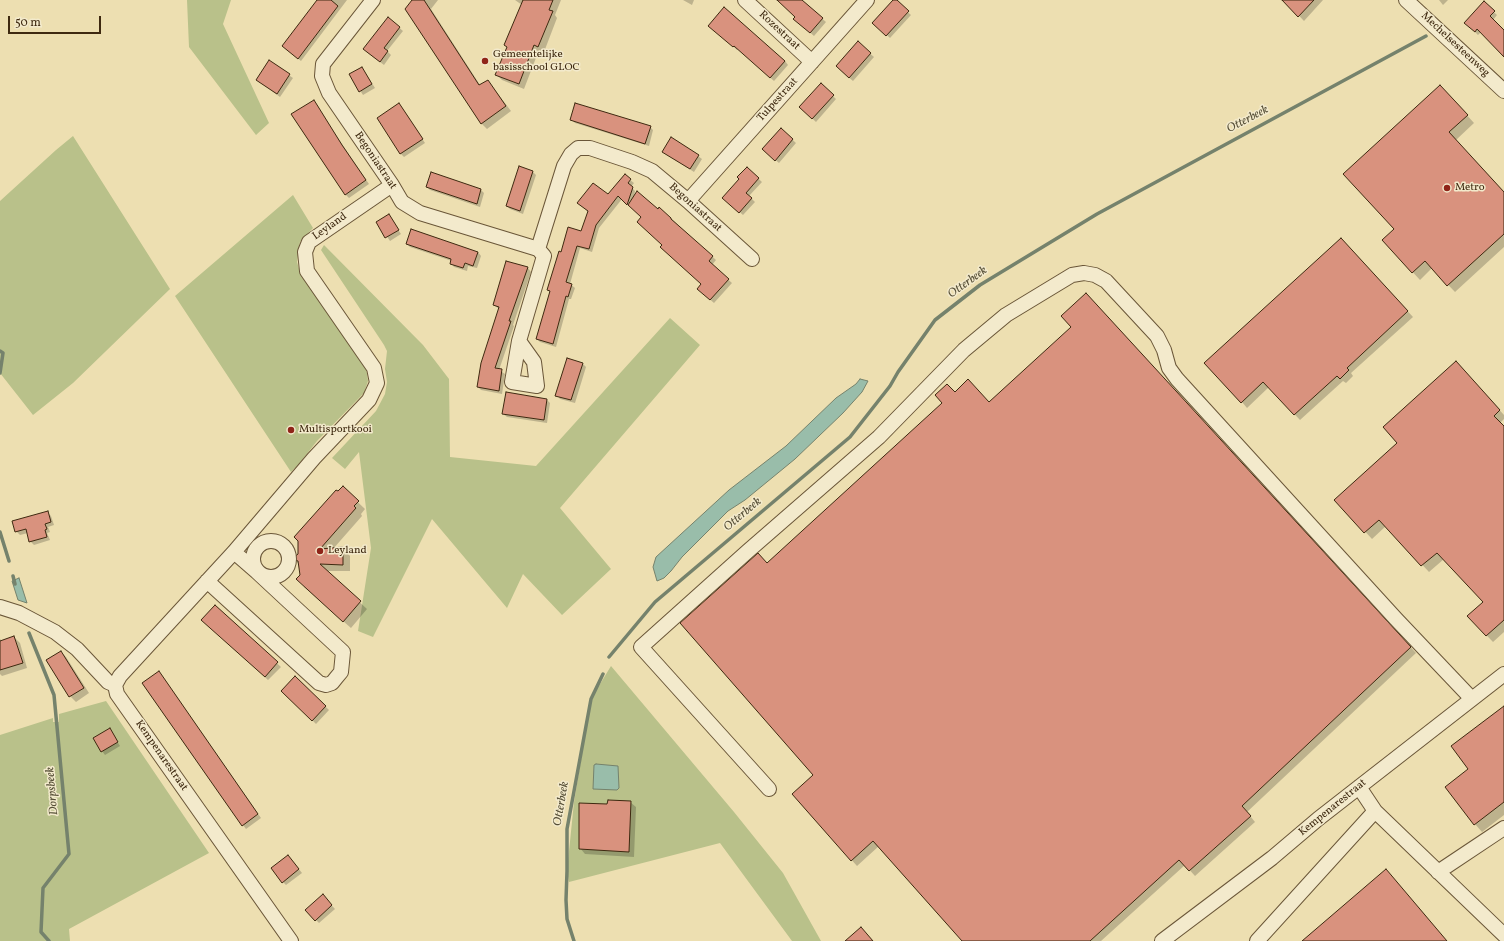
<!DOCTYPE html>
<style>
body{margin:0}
#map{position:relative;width:1504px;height:941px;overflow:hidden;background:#eddfb1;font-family:Vollkorn,serif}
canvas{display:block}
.scale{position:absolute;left:8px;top:16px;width:93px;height:18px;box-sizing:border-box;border:2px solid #3e2910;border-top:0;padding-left:5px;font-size:12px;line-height:14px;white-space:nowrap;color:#3e2910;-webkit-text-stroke:3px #f3eacc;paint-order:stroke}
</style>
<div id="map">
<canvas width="1504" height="941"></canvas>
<div class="scale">50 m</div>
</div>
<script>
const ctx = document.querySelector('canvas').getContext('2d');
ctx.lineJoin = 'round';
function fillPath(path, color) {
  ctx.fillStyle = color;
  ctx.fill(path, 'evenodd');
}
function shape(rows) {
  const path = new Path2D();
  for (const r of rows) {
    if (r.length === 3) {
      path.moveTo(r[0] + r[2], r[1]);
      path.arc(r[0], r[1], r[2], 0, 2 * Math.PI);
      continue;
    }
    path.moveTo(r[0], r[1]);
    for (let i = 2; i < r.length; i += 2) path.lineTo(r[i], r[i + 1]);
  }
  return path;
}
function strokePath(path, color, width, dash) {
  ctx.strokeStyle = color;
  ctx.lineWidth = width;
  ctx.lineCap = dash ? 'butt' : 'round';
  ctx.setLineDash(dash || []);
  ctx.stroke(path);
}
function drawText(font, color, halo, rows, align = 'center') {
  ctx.font = font + ' Vollkorn,serif';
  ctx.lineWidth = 3;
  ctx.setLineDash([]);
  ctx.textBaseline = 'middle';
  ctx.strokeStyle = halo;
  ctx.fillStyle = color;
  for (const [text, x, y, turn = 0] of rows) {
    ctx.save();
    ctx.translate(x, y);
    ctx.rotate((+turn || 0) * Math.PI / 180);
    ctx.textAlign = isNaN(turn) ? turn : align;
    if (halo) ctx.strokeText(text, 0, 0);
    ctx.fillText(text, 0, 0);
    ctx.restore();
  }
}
fillPath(shape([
 [187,0,231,0,223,24,269,123,256,135,189,47],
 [73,136,170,289,73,383,33,415,0,373,0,201,56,150],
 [293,195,313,228,300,242,297,262,301,275,366,367,368,381,364,393,317,441,299,464,291,472,175,296],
 [324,245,423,345,449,379,450,457,536,466,670,318,700,345,560,508,611,569,562,615,523,574,507,608,432,519,373,637,358,631,371,548,359,452,345,469,332,458,376,411,385,394,387,382,385,369,387,351,384,345,321,250],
 [611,666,734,812,783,873,821,941,792,941,720,843,569,882,567,871,574,802,591,699],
 [106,701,209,853,69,929,70,941,0,941,0,735,53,718,53,722,59,722,59,714]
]), '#b9c18a');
const water = shape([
 [860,379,868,381,862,392,843,413,795,459,745,500,728,511,682,557,671,571,664,578,657,581,653,567,656,557,729,490,786,446,836,398,856,384,860,379],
 [19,578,27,603,18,600,12,581,19,578],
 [596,764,618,766,619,788,617,790,593,789,594,765,596,764]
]);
fillPath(water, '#99bdaa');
strokePath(water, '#75826c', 1);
fillPath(shape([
 [319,0,347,0,301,61,286,49],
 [413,0,438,0,431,9,480,85,488,81,511,111,487,129,482,124,406,9],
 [515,0,561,0,555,15,557,18,544,52,539,50,524,89,502,80,496,74,508,47,522,5],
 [683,0,694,0,692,5],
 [778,0,803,0,802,1,826,22,814,36,798,22,796,17],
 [894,0,911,15,890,38,874,23],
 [1284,0,1323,0,1304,21],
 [1439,0,1448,0,1443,5],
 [1484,3,1497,15,1493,20,1504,31,1504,56,1481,32,1478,35,1466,23],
 [389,19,403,31,387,51,391,55,384,65,368,53],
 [713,29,785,61,788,65,774,81,738,49,737,50],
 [858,43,874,57,853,81,840,70],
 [269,62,293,78,280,97,257,80],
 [362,68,375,88,363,95,350,75],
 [821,85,836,99,816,122,800,107],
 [1447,93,1474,123,1456,140,1504,193,1504,247,1455,292,1432,268,1420,280,1383,240,1395,229],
 [313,101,369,184,349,198,345,194],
 [399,104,425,143,404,157,400,153],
 [572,120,650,127,653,130,649,146,575,123],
 [781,129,796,143,779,163,767,153],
 [663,152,698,156,702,159,694,172],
 [747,168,762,182,749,196,755,202,743,215,727,201],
 [533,172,536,175,523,214,510,209,507,206],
 [625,176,634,183,631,187,635,191,634,197,658,210,660,208,716,260,712,265,732,283,714,303,701,292,702,284,663,245,643,217,622,199,599,228,592,252,580,248,570,284,575,288,571,299,569,299,556,347,540,342,537,339,550,292,548,290,562,253,582,232,588,212,582,206,608,195],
 [427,187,481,190,484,193,480,207,430,190],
 [388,215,401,234,390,241,377,222],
 [407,244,478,252,481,256,477,268,468,266,467,271,454,267,451,263,452,261,410,247],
 [1347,245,1413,317,1351,373,1353,376,1346,383,1343,381,1300,420,1269,387,1247,408,1242,402],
 [507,262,528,268,531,272,513,325,514,326,499,370,505,374,502,394,481,390,478,387,499,309,494,305],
 [1092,300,1416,653,1247,812,1255,822,1195,876,1185,865,1101,941,964,941,879,846,857,866,793,794,814,775,767,564,955,393,990,403,1072,327],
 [582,363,586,367,575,403,560,399,557,395],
 [1462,369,1504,415,1504,419,1500,423,1504,427,1504,632,1493,642,1468,616,1484,602,1444,559,1429,572,1386,526,1372,539,1336,500,1399,443],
 [547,400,550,403,547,423,507,417,503,414],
 [343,488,365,509,361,514,362,516,333,549,343,548,350,556,350,571,326,571,367,609,351,628,304,587,300,565,293,559,299,555],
 [48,513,51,516,54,525,48,527,50,532,47,533,50,540,34,545,30,541,28,533,20,535,16,531],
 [215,606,281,667,268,680,206,623],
 [14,637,20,643,27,668,2,676,0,674,0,639,2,641],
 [61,652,66,657,89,693,76,702,70,696,48,660],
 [162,676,261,818,246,829,243,825],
 [295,677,329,710,316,724,283,691],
 [1504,708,1504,815,1482,832,1475,824,1446,787,1470,769],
 [110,730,120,746,105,755,102,751],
 [630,802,636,807,634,857,585,854,580,848,608,805],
 [291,859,302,873,286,885,283,882],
 [323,896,335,909,319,923,306,910]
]), '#0003');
strokePath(shape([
 [0,351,3,353,0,373],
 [0,532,9,561],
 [13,576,15,584],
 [29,633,54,695,69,854,43,888,41,932,49,941],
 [609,657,655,602,850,437,890,386,898,372,935,320,980,285,1097,214,1426,36],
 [574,941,567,919,566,900,567,871,567,829,591,699,603,674]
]), '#75826c', 3.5);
const building = shape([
 [317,0,331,0,338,6,298,59,282,46,317,0],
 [412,0,424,0,479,85,488,80,506,106,481,124,405,9,412,0],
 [523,0,553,0,549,10,553,11,538,47,534,45,519,84,495,75,507,47,504,45,523,0],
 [777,0,802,0,823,18,810,33,793,19,795,17,777,0],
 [893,0,897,0,909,11,886,36,872,23,893,0],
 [1282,0,1314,0,1298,17,1282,0],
 [1484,1,1495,11,1490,16,1504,30,1504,57,1477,29,1475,32,1464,23,1484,1],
 [724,7,785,61,770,78,734,46,733,47,708,26,724,7],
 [388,17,400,27,384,48,388,51,380,62,363,49,388,17],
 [858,41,871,53,849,78,836,66,858,41],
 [269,60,290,74,277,94,256,80,269,60],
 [362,67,372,84,359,92,349,74,362,67],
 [821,83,834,95,812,119,799,107,821,83],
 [1440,85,1468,115,1449,132,1504,192,1504,234,1447,286,1425,261,1412,273,1382,240,1394,229,1343,174,1440,85],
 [314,100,342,145,366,180,345,195,291,114,314,100],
 [399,103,423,139,400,154,377,118,399,103],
 [575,103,651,126,645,144,570,120,575,103],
 [781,128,793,139,775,161,762,149,781,128],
 [671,137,699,155,690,169,662,152,671,137],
 [519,166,533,171,520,211,506,206,519,166],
 [747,167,759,178,746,193,752,198,739,213,722,198,739,179,737,177,747,167],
 [431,172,481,189,477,204,426,187,431,172],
 [625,174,631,179,628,183,633,187,627,205,618,196,596,225,589,249,577,246,566,282,572,284,568,297,566,296,553,344,536,339,550,291,547,290,559,251,561,252,568,227,581,231,588,211,577,203,593,183,608,194,625,174],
 [637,191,658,209,659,207,671,218,671,219,713,256,709,261,729,279,710,300,697,289,701,284,660,247,662,245,637,222,641,217,628,205,637,191],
 [389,214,399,230,385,238,376,222,389,214],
 [411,229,478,252,473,266,465,263,463,268,450,264,451,259,406,244,411,229],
 [1341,238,1408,311,1347,368,1349,370,1340,379,1337,376,1294,415,1263,382,1241,403,1204,363,1341,238],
 [506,261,528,267,509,321,511,321,495,368,502,369,499,391,477,387,481,363,499,307,493,305,506,261],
 [1086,293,1411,647,1242,806,1251,816,1189,871,1179,860,1090,941,962,941,873,841,851,861,792,794,813,775,680,623,758,553,767,563,942,403,935,395,947,384,955,392,968,379,989,402,1071,327,1061,316,1086,293],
 [567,358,583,363,571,400,555,396,567,358],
 [1456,361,1500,410,1494,416,1504,426,1504,620,1486,636,1467,616,1483,602,1437,553,1421,566,1379,520,1364,533,1334,500,1397,443,1383,427,1456,361],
 [506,392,547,399,544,420,502,414,506,392],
 [343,486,359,501,354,506,356,508,320,549,343,547,343,565,320,564,361,601,343,622,296,579,300,575,298,561,292,559,298,554,298,541,294,537,336,490,338,491,343,486],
 [48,511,51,522,45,524,47,529,45,530,47,537,29,542,26,529,15,532,12,521,48,511],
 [215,605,278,662,265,677,201,620,215,605],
 [14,636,23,663,0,670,0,641,14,636],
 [61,651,84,688,69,697,46,660,61,651],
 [159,671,258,814,242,826,142,683,159,671],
 [295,676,326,706,312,721,281,691,295,676],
 [1504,706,1504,802,1474,825,1445,787,1468,769,1451,746,1504,706],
 [110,728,118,742,101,752,93,738,110,728],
 [608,800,631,801,629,852,579,849,579,803,607,804,608,800],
 [288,855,299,869,282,883,271,868,288,855],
 [1386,869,1447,941,1302,941,1386,869],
 [323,894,332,905,315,921,305,910,323,894],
 [861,927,873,941,845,941,861,927]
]);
fillPath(building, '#d9927e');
strokePath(building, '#3e2910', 1);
const minor = shape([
 [373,0,323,64,322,76,329,93,392,185,402,202,420,213,538,249,564,166,571,154,578,148,590,148,632,162,652,171,688,201,752,259],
 [745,0,812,62],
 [1406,0,1504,91],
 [688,201,867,0],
 [519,341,534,362,537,386,512,382,519,341,544,256,538,249],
 [271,559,18],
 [207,581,319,683,326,685,332,683,336,678,341,672,343,652,257,572,234,552],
 [0,607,19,613,55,632,77,649,108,682,115,685],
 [115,685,120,676,234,552,314,458,369,400,377,383,374,368,307,271,305,252,309,242,392,185],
 [115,685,117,694,291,941],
 [1359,787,1375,811],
 [769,789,641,647,748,551,879,437,964,350,1006,315,1072,275,1084,273,1095,275,1106,281,1157,336,1164,350,1169,368,1177,379,1396,619,1472,699],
 [1438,872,1504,828],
 [1162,941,1272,858,1318,819,1504,674],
 [1257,941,1375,811,1504,935]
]);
strokePath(minor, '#6a5638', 16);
strokePath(minor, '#f3eacc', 14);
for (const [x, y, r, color] of [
 [485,61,4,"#8f2418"],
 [1447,188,4,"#8f2418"],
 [291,430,4,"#8f2418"],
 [320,551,4,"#8f2418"]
]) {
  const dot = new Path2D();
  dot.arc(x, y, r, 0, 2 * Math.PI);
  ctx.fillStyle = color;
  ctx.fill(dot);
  strokePath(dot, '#f3eacc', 1.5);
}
drawText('11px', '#3e2910', '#f3eacc', [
 ["Rozestraat",779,31,43],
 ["Mechelsesteenweg",1455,45,43],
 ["Tulpestraat",778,100,-48],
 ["Begoniastraat",375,161,56],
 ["Begoniastraat",695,208,42],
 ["Leyland",330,227,-35],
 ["Kempenarestraat",161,756,55],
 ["Kempenarestraat",1333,808,-39]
]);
drawText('11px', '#3e2910', '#f3eacc', [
 ["Gemeentelijke",493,55],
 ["basisschool GLOC",493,68],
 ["Metro",1455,188],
 ["Multisportkooi",299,430],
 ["Leyland",328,551]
], 'left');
drawText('italic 12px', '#554e36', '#f3eacc', [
 ["Otterbeek",1248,120,-28],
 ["Otterbeek",968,283,-36],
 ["Otterbeek",743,515,-40],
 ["Dorpsbeek",53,791,-95],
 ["Otterbeek",562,804,-80]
]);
</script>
